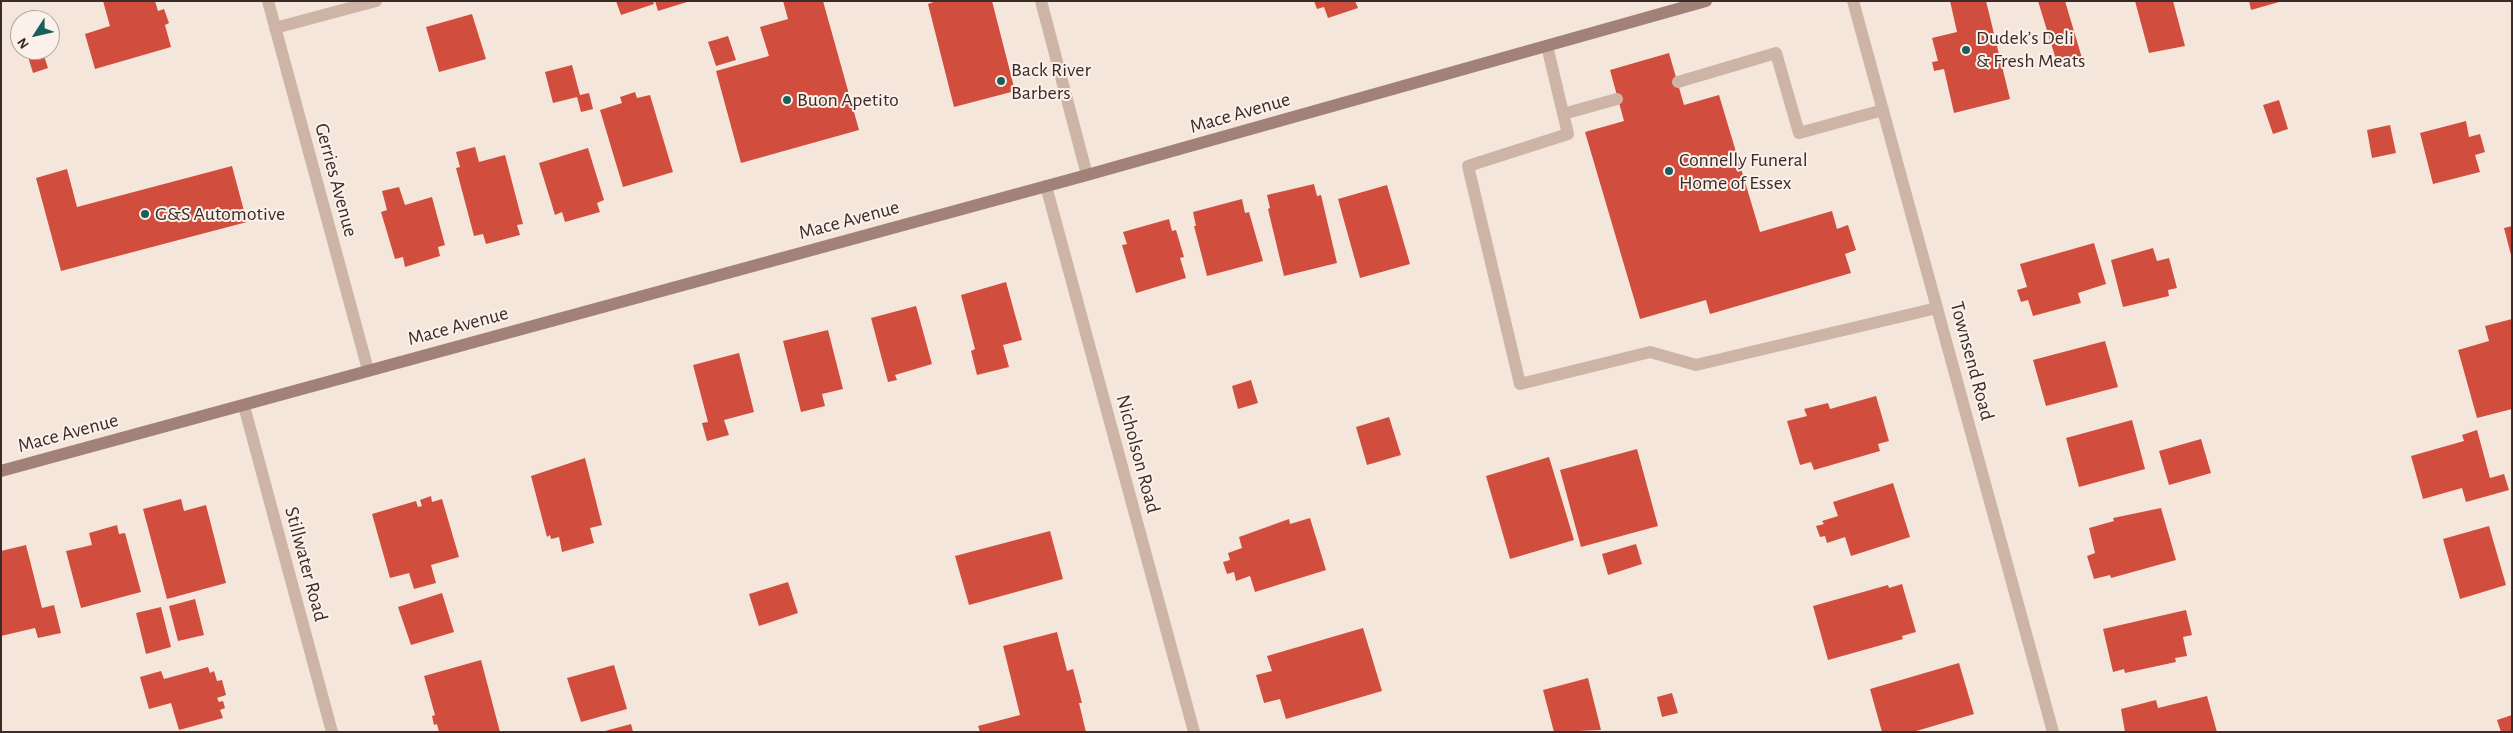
<!DOCTYPE html>
<meta charset="utf-8">
<style>
body{margin:0}
#map{position:relative;width:2513px;height:733px;overflow:hidden;background:#f5e6dc;font-family:"Alegreya Sans",sans-serif}
canvas{display:block}
.frame{position:absolute;inset:0;border:2px solid #3a2b28;pointer-events:none}
.north{position:absolute;left:10px;top:10px;width:50px;height:50px;box-sizing:border-box;background:#fcf1ea;border:1px solid #aea29c;border-radius:50%;rotate:235deg;font-size:14px;font-weight:700;line-height:20px;text-align:center;color:#3a2b28}
.north::after{content:'';display:block;margin:auto;width:18px;height:22px;background:#19605b;clip-path:polygon(50% 0,100% 100%,50% 72%,0 100%)}
</style>
<div id="map">
<canvas width="2513" height="733"></canvas>
<div class="frame"></div>
<div class="north">N</div>
</div>
<script>
const ctx = document.querySelector('canvas').getContext('2d');
ctx.lineJoin = 'round';
function fillPath(path, color) {
  ctx.fillStyle = color;
  ctx.fill(path, 'evenodd');
}
function shape(rows) {
  const path = new Path2D();
  for (const r of rows) {
    path.moveTo(r[0], r[1]);
    for (let i = 2; i < r.length; i += 2) path.lineTo(r[i], r[i + 1]);
  }
  return path;
}
function strokePath(path, color, width, dash) {
  ctx.strokeStyle = color;
  ctx.lineWidth = width;
  ctx.lineCap = dash ? 'butt' : 'round';
  ctx.setLineDash(dash || []);
  ctx.stroke(path);
}
function drawText(font, color, halo, rows, align = 'center') {
  ctx.font = font + ' "Alegreya Sans",sans-serif';
  ctx.lineWidth = 4;
  ctx.setLineDash([]);
  ctx.textBaseline = 'middle';
  ctx.strokeStyle = halo;
  ctx.fillStyle = color;
  for (const [text, x, y, turn = 0] of rows) {
    ctx.save();
    ctx.translate(x, y);
    ctx.rotate((+turn || 0) * Math.PI / 180);
    ctx.textAlign = isNaN(turn) ? turn : align;
    if (halo) ctx.strokeText(text, 0, 0);
    ctx.fillText(text, 0, 0);
    ctx.restore();
  }
}
fillPath(shape([
 [103,1,155,1,158,11,164,9,169,23,165,25,171,47,95,69,85,34,110,26],
 [616,1,653,1,654,4,621,15],
 [655,1,687,1,687,2,658,11],
 [783,1,823,1,859,130,741,163,716,71,769,56,760,27,788,19],
 [936,1,992,1,1015,91,954,107,928,4],
 [1314,1,1355,1,1358,8,1328,18,1324,7,1317,9],
 [1950,1,1986,1,2010,99,1954,113,1944,69,1934,71,1932,62,1938,61,1932,38,1957,32],
 [2038,1,2065,1,2082,58,2058,66],
 [2135,1,2173,1,2185,46,2149,53],
 [2249,1,2279,1,2279,2,2251,10],
 [472,14,486,59,439,72,426,27],
 [728,36,736,60,716,66,708,42],
 [26,50,42,50,48,68,33,73],
 [1669,53,1684,105,1719,95,1760,232,1832,211,1837,229,1848,225,1856,250,1845,254,1851,273,1710,314,1706,300,1640,319,1585,132,1624,121,1610,70],
 [572,65,580,95,589,93,593,109,581,112,577,97,553,103,545,72],
 [635,92,637,98,650,95,673,172,623,187,600,110,622,103,620,97],
 [2279,100,2288,129,2273,134,2263,105],
 [2466,121,2469,137,2480,134,2485,152,2475,155,2480,172,2433,184,2420,133],
 [2390,125,2396,153,2372,158,2367,130],
 [475,147,479,162,505,155,523,224,517,225,520,235,486,244,483,234,474,236,456,168,460,167,456,152],
 [588,148,604,200,597,203,600,212,565,222,562,212,555,215,539,163],
 [232,166,247,222,61,271,36,178,67,169,77,207],
 [1314,184,1317,196,1321,195,1337,263,1284,276,1268,209,1270,208,1267,195],
 [1387,185,1410,264,1360,278,1338,199],
 [399,187,405,205,432,197,445,245,438,247,440,256,405,267,403,257,395,259,381,212,387,210,382,191],
 [1242,199,1245,213,1249,212,1263,261,1207,276,1194,226,1196,226,1193,212],
 [1169,219,1172,231,1176,230,1184,257,1180,258,1186,278,1136,293,1122,245,1127,244,1123,232],
 [2512,226,2512,255,2511,255,2504,228],
 [2094,243,2106,284,2078,293,2081,303,2033,316,2028,300,2021,302,2017,290,2027,287,2020,264],
 [2153,248,2157,261,2169,258,2177,288,2168,290,2169,296,2123,307,2111,260],
 [1006,282,1022,340,1003,345,1009,367,977,375,971,351,975,349,961,295],
 [916,306,932,364,895,375,897,380,888,382,871,318],
 [2512,319,2512,409,2477,418,2458,350,2489,341,2485,326],
 [828,330,843,389,822,394,825,406,801,412,783,341],
 [2105,341,2118,387,2046,406,2033,360],
 [739,353,754,412,724,420,729,435,707,441,702,423,708,422,693,365],
 [1251,380,1258,403,1238,409,1232,386],
 [1876,396,1889,441,1878,444,1880,451,1814,470,1811,462,1800,465,1787,421,1807,416,1804,409,1828,403,1830,409],
 [1389,417,1401,455,1367,465,1356,427],
 [2132,420,2145,469,2079,487,2066,438],
 [2477,430,2490,478,2504,474,2509,490,2466,502,2462,488,2423,499,2411,456,2464,441,2462,435],
 [2201,439,2211,473,2169,485,2159,451],
 [1637,449,1658,526,1581,547,1560,470],
 [1549,457,1574,540,1510,559,1486,476],
 [585,458,602,525,590,528,594,543,562,552,559,537,551,539,550,535,547,537,531,476],
 [1893,483,1910,537,1851,556,1845,537,1827,543,1825,536,1820,537,1816,526,1824,524,1822,521,1838,516,1833,502],
 [431,496,432,502,442,499,459,557,431,565,436,583,414,589,409,573,390,578,372,514,416,501,418,507,422,506,420,500],
 [181,499,184,511,206,505,226,583,167,599,143,509],
 [2161,508,2176,560,2111,578,2110,575,2094,579,2087,556,2095,553,2089,528,2114,521,2113,518],
 [1310,518,1326,570,1255,592,1250,576,1236,581,1234,572,1227,574,1223,562,1230,560,1228,553,1242,548,1239,537,1289,519,1290,524],
 [117,525,119,534,125,533,141,592,81,608,66,551,92,545,89,533],
 [2489,526,2506,585,2460,599,2443,539],
 [1050,531,1063,579,969,605,955,556],
 [1636,544,1642,564,1608,575,1602,554],
 [26,545,42,608,54,605,61,633,38,638,35,628,1,636,1,551],
 [788,582,798,613,759,626,749,594],
 [1902,584,1916,632,1902,636,1903,639,1828,660,1813,606,1888,585,1889,588],
 [442,593,454,632,411,645,398,607],
 [195,599,204,635,178,641,169,606],
 [161,607,171,647,146,654,136,613],
 [2186,610,2192,635,2183,637,2187,656,2175,658,2176,662,2125,673,2124,669,2113,672,2103,629],
 [1363,628,1382,691,1286,719,1280,699,1264,703,1256,675,1272,671,1267,656],
 [1057,632,1067,671,1073,669,1082,703,1079,703,1086,732,980,732,978,726,1020,715,1003,646],
 [481,660,500,732,439,732,437,724,434,725,432,716,435,715,424,676],
 [1959,663,1974,714,1913,732,1882,732,1870,689],
 [614,665,627,709,581,722,567,678],
 [208,667,210,673,214,671,217,681,222,680,226,695,217,698,219,702,223,701,225,708,220,710,223,718,179,730,171,703,149,709,140,677,161,671,164,679],
 [1588,678,1601,730,1554,732,1543,690],
 [1672,693,1678,713,1662,717,1657,697],
 [2207,696,2217,732,2125,732,2121,709,2156,700,2158,708],
 [2512,715,2512,732,2501,732,2497,720],
 [631,724,633,732,605,732,605,731]
]), '#d14e3e');
strokePath(shape([
 [275,28,376,1],
 [1547,46,1568,134,1468,166,1520,384,1650,352,1696,365,1937,308],
 [1678,82,1776,53,1799,133,1883,110],
 [1563,114,1617,99]
]), '#ceb4a7', 12);
strokePath(shape([
 [268,1,368,370],
 [1041,1,1087,175],
 [1853,1,2053,732],
 [1046,186,1194,732],
 [244,406,332,732]
]), '#ceb4a7', 12);
strokePath(shape([
 [1,471,1087,175,1706,1]
]), '#a28278', 12);
for (const [x, y, r, color] of [
 [1966,50,5,"#19605b"],
 [1001,81,5,"#19605b"],
 [787,100,5,"#19605b"],
 [1669,171,5,"#19605b"],
 [145,214,5,"#19605b"]
]) {
  const dot = new Path2D();
  dot.arc(x, y, r, 0, 2 * Math.PI);
  ctx.fillStyle = color;
  ctx.fill(dot);
  strokePath(dot, '#fcf1ea', 2);
}
drawText('20px', '#3a2b28', '#fcf1ea', [
 ["Dudek’s Deli",1976,38],
 ["& Fresh Meats",1976,61],
 ["Back River",1011,70],
 ["Barbers",1011,93],
 ["Buon Apetito",797,100],
 ["Connelly Funeral",1679,160],
 ["Home of Essex",1679,183],
 ["G&S Automotive",155,214]
], 'left');
drawText('20px', '#3a2b28', '#fcf1ea', [
 ["Mace Avenue",1240,113,-16],
 ["Gerries Avenue",336,180,75],
 ["Mace Avenue",849,220,-15],
 ["Mace Avenue",458,326,-15],
 ["Townsend Road",1972,361,75],
 ["Mace Avenue",68,433,-15],
 ["Nicholson Road",1138,454,75],
 ["Stillwater Road",306,564,75]
]);
</script>
